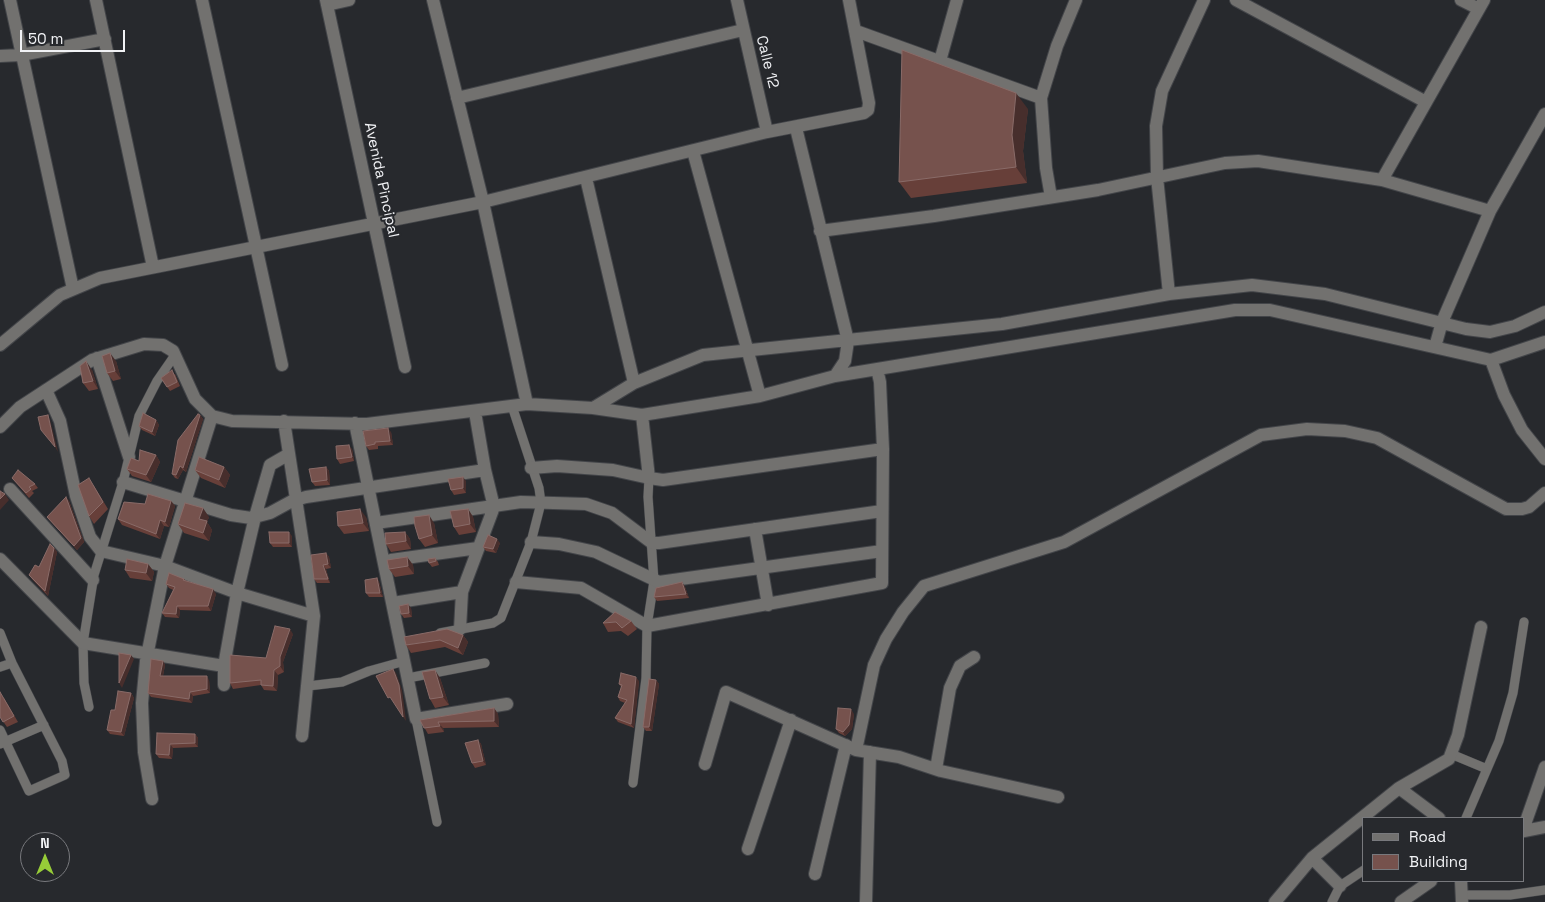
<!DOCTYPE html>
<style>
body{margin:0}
#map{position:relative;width:1545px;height:902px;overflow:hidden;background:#27292d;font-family:"Space Grotesk",sans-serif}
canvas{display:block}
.legend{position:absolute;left:1362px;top:817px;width:162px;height:65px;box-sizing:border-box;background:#27292d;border:1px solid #78797d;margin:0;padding:6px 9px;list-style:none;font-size:15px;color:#f1f2f5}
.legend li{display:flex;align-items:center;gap:10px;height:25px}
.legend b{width:25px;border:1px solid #78797d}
.north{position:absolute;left:20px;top:832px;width:50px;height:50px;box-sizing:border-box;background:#27292d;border:1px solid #78797d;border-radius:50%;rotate:0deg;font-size:14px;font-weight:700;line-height:20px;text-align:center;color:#f1f2f5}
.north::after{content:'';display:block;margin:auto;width:18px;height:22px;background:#97cc38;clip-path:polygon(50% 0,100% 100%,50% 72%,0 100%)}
.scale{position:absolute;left:20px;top:30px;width:105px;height:22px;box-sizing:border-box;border:2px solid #f1f2f5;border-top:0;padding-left:6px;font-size:15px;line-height:18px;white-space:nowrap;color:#f1f2f5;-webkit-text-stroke:4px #27292d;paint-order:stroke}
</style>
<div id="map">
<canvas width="1545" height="902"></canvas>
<ul class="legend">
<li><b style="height:6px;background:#72716f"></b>Road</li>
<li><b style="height:14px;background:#76524d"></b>Building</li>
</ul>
<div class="north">N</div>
<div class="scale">50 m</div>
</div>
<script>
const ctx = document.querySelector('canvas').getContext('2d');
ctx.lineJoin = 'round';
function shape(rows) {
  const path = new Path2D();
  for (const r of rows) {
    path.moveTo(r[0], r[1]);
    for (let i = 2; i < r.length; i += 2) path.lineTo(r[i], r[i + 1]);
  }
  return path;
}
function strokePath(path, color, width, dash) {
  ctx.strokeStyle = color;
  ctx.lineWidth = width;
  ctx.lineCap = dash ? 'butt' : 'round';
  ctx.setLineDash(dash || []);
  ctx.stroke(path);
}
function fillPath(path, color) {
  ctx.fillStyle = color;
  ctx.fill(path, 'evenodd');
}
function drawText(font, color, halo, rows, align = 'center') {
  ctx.font = font + ' "Space Grotesk",sans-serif';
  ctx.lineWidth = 4;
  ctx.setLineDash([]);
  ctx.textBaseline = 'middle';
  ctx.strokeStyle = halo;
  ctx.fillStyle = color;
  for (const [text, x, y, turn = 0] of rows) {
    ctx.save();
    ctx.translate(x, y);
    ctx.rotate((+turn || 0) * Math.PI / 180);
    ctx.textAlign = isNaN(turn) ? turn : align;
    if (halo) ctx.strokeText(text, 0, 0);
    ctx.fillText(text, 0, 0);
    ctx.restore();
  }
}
const service = shape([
 [0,633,12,663,62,761,65,775,29,791,0,730],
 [440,633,493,623,501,618,531,542,541,503,539,488,512,406],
 [0,667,12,663],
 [408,678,485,663],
 [308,686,342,682,369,671,405,661],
 [89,707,84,683,83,643,94,575,123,482,139,416,157,381,175,355],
 [416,719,437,822],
 [0,744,44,725],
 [1451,754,1487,769],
 [633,783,646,678,647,626,654,581,648,497,649,478],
 [1466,818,1499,741,1513,693,1524,622],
 [1462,895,1510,895,1545,890],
 [1332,902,1340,886,1364,870]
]);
const minor = shape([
 [10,0,73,289],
 [96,0,153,267],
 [202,0,282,365],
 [326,0,405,367],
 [433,0,483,202,527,404],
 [737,0,767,132],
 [1236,0,1426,102],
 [1461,0,1479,9],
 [327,5,349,0],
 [856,31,1041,98],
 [0,56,21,55,105,39],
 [940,61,957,0],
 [457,98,743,30],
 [796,128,848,341,845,361,835,376,1235,310,1270,310,1491,360,1545,342],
 [693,151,760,396],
 [586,178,634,383,593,408],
 [1382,180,1484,0],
 [1051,197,1046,168,1041,98,1057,46,1076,0],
 [820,231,934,216,1098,190,1225,163,1258,161,1382,180,1490,211],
 [1169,294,1157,177,1156,126,1162,91,1204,0],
 [0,345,60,295,100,278,483,202,767,132,864,113,868,110,869,103,849,0],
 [1435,347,1442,322,1490,211,1545,114],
 [97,358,129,457],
 [1491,360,1504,395,1522,430,1545,459],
 [634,383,703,355,1002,324,1169,294,1252,285,1325,294,1466,329,1490,332,1515,326,1545,312],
 [46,390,60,421,76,496,90,537,101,551,165,566,237,593,314,616],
 [642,415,649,478,663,480,883,449,880,382,877,369],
 [284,421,314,616,302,736],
 [355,423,416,719,507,704],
 [0,427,20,407,92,360,144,344,163,345,173,351,195,399,212,416,232,421,367,424,527,404,593,408,642,415,760,396,835,376],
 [531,468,557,466,613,470,649,478],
 [123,482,231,515,251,518,270,513,292,501,306,497,485,470,475,412],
 [10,489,93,580],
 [376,523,521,502,586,504,612,513,652,543,659,543,882,511],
 [755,529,768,605],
 [531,542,559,544,596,552,659,582,882,551],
 [0,559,83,643,224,666],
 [391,560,478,548],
 [516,582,581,588,647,626,882,583,883,449],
 [393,603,462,592],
 [460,629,462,592,494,507,485,470],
 [224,685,224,666,237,593,255,517,270,465,289,454],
 [856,750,874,665,886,639,903,612,924,586,1064,542,1261,435,1307,429,1345,431,1377,438,1506,509,1522,509,1529,507,1545,493],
 [705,764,726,692,856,750,899,757,941,771,1058,797],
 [936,769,950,688,960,666,974,657],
 [1399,788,1439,818],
 [152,799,144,752,142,703,146,661,165,566,212,416],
 [1524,827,1545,767],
 [1524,831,1545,827],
 [748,849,791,720],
 [1312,858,1340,886],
 [815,874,846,745],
 [1461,881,1462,902],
 [866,902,870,752],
 [1275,902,1312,858,1399,788,1449,759,1458,735,1481,627],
 [1401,902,1431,881]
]);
strokePath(service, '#434549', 10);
strokePath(minor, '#434549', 14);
strokePath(service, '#72716f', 9);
strokePath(minor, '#72716f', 12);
fillPath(shape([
 [1028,109,1023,151,1027,183,911,198,899,182],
 [116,361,121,379,113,381,107,373],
 [92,370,98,389,89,391,83,383],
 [175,374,180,386,170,391,161,378],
 [200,415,203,419,186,472,183,470,178,479,175,478,172,474],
 [156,420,159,425,155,436,142,430,139,426],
 [391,432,393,445,378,446,378,449,369,450,366,446],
 [352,449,354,461,340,464,337,459],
 [156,455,160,462,151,482,132,476,127,469,139,461],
 [224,467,230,475,225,488,201,478,195,470],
 [326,467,329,471,330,485,315,486,312,482],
 [12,478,35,484,38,488,32,491,34,493,29,498],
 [466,481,466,493,454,495,451,490],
 [94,486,108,509,94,524,89,516],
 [69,501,84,542,77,550,47,517],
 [171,501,175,506,169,527,164,526,160,539,122,525,118,519,145,504],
 [468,509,473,517,476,532,459,535,454,527],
 [209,517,207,522,212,530,209,541,184,533,178,524],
 [366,517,369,531,344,534,338,526],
 [434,523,438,543,425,547,419,539],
 [405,532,410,539,411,549,391,552,386,544],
 [292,536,292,547,273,547,270,543],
 [500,543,496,553,486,551,483,547],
 [54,548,57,552,48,596,32,579,29,575,39,567],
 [326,553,329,557,331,568,326,569,330,583,317,583,314,579],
 [407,557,413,565,414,574,395,577,389,569],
 [435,558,438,562,439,565,432,567,429,563],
 [148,564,154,572,152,581,130,578,125,570],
 [377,578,379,582,383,597,369,597,366,593],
 [184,579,186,581,216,594,211,611,180,610,179,618,165,617,162,613,173,590,169,588,166,584],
 [682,582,685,587,689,598,657,601,654,597],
 [411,608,412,617,404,618,401,614],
 [631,621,637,629,628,636,621,631,608,632,603,623],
 [293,634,283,662,284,672,278,675,277,691,264,690,261,685,233,689,230,683,266,658],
 [463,635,468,642,463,655,445,647,411,653,406,645],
 [163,661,165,665,163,676,209,680,210,693,193,696,192,703,151,697,148,693],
 [440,678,449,705,435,708,430,699],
 [656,680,659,684,652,731,646,731,643,727],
 [639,681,634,728,618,722,615,718,625,703,620,701,618,697,621,687,619,684],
 [131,693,134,698,124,736,110,734,107,730,115,710],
 [4,698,18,722,7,727,0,717],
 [494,708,498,714,499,727,443,728,444,732,428,734,420,720],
 [854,714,852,729,845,736,839,733,836,729],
 [157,733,195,734,198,738,198,747,173,748,172,759,159,758,156,754],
 [478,740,481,744,486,765,475,768,472,763]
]), '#673f39');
fillPath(shape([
 [1016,93,1028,109,1023,151,1027,183,1016,167,1012,135],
 [110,353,116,361,121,379,115,371],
 [86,361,92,370,98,389,93,381],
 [48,415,50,420,58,452,55,447],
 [200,415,203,419,186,472,183,468],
 [156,420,159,425,155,436,152,432],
 [388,428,391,432,393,445,390,441],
 [349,445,352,449,354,461,352,457],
 [156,455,160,462,151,482,146,475],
 [180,466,183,470,178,479,176,475],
 [224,467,230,475,225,488,219,480],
 [326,467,329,471,330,485,327,480],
 [463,477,466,481,466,493,463,488],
 [5,494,9,500,0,510,0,499],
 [66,497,69,501,84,542,77,550,74,546],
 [171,501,175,506,169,527,165,522],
 [203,508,209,517,207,522,212,530,209,541,203,533,199,519],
 [360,509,366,517,369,531,363,523],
 [468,509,473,517,476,532,470,524],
 [429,515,434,523,438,543,432,535],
 [160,520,164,526,160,539,156,534],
 [289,532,292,536,292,547,289,543],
 [405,532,410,539,411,549,406,541],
 [497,539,500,543,496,553,493,549],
 [54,548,57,552,48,596,45,591],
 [326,553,329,557,331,568,328,564],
 [407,557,413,565,414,574,408,566],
 [148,564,154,572,152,581,146,573],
 [323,565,326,569,330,583,328,579],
 [377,578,379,582,383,597,380,593],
 [682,582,685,587,689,598,686,594],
 [213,589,216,594,211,611,208,606],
 [408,604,411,608,412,617,409,613],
 [177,606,180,610,179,618,176,614],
 [290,629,293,634,283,662,284,672,280,666,280,657],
 [463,635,468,642,463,655,458,648],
 [131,655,134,659,122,688,119,683],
 [163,661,165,665,162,680,160,676],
 [393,669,396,673,402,690,406,721,403,717],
 [274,670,278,675,277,691,273,686],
 [435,670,440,678,449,705,443,697],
 [207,676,209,680,210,693,207,689],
 [636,677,639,681,634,728,631,724],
 [656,680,659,684,652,731,649,727],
 [190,692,193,696,192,703,189,699],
 [131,693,134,698,124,736,121,732],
 [494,708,498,714,499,727,494,721],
 [851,709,854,714,852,729,845,736,843,732],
 [438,722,443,728,444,732,440,726],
 [195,734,198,738,198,747,195,743],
 [478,740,481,744,486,765,483,761],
 [170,744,173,748,172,759,169,755]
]), '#472e2c');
const building = shape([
 [902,50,1016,93,1012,135,1016,167,899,182,902,50],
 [110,353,115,371,107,373,102,356,110,353],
 [86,361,93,381,83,383,80,366,86,361],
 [172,370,177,382,167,387,161,378,172,370],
 [143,413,156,420,152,432,139,426,143,413],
 [198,414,200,415,183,468,180,466,176,475,172,474,178,440,198,414],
 [48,415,55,447,41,430,38,417,48,415],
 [388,428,390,441,375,442,375,444,366,446,363,431,388,428],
 [349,445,352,457,337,459,336,446,349,445],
 [140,450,156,455,146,475,127,469,131,458,139,461,140,450],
 [199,457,224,467,219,480,195,470,199,457],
 [326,467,327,480,312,482,309,469,326,467],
 [18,470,35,484,29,487,31,489,26,493,12,478,18,470],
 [463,477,463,488,451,490,448,479,463,477],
 [89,478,103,502,89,516,78,485,89,478],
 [0,491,5,494,0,499,0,491],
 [148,494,171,501,165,522,160,520,156,534,118,519,124,502,145,504,148,494],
 [66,497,81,538,74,546,47,517,66,497],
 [185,503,203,508,199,519,207,521,203,533,178,524,185,503],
 [360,509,363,523,338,526,337,512,360,509],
 [468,509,470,524,454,527,450,511,468,509],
 [429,515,432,535,419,539,415,526,414,517,429,515],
 [269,532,289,532,289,543,270,543,269,532],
 [405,532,406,541,386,544,385,533,405,532],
 [488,535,497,539,493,549,483,547,488,535],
 [50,544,54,548,45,591,29,575,35,565,39,567,50,544],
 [326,553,328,564,323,565,328,579,314,579,311,555,326,553],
 [407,557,408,566,389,569,387,560,407,557],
 [435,558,436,561,429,563,428,559,435,558],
 [127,559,148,564,146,573,125,570,127,559],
 [169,573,184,579,183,580,213,589,208,606,177,606,176,614,162,613,175,587,166,584,169,573],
 [377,578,380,593,366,593,365,580,377,578],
 [682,582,686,594,654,597,656,588,682,582],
 [408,604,409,613,401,614,399,606,408,604],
 [615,612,631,621,622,628,616,622,603,623,615,612],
 [275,626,290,629,280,657,280,666,274,670,273,686,261,685,261,680,230,683,230,655,266,658,275,626],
 [447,629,463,635,458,648,440,640,406,645,404,637,447,629],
 [119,653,131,655,119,683,119,653],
 [151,659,163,661,160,676,207,676,207,689,190,692,189,699,148,693,151,659],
 [393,669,399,685,403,717,390,697,388,698,376,676,393,669],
 [435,670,443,697,430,699,422,672,435,670],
 [621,673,636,677,631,724,615,718,627,700,618,697,622,685,619,684,621,673],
 [649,679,656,680,649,727,643,727,649,679],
 [118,691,131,693,121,732,107,730,111,710,115,710,118,691],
 [0,692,14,716,3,722,0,717,0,692],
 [494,708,494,721,438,722,440,726,424,728,420,720,494,708],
 [838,708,851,709,849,725,843,732,836,729,838,708],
 [157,733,195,734,195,743,170,744,169,755,156,754,157,733],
 [478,740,483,761,472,763,465,743,478,740]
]);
fillPath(building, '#76524d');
strokePath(building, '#896b68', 1);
drawText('15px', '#f1f2f5', '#27292d', [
 ["Calle 12",767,62,76],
 ["Avenida Pincipal",381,180,78]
]);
</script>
